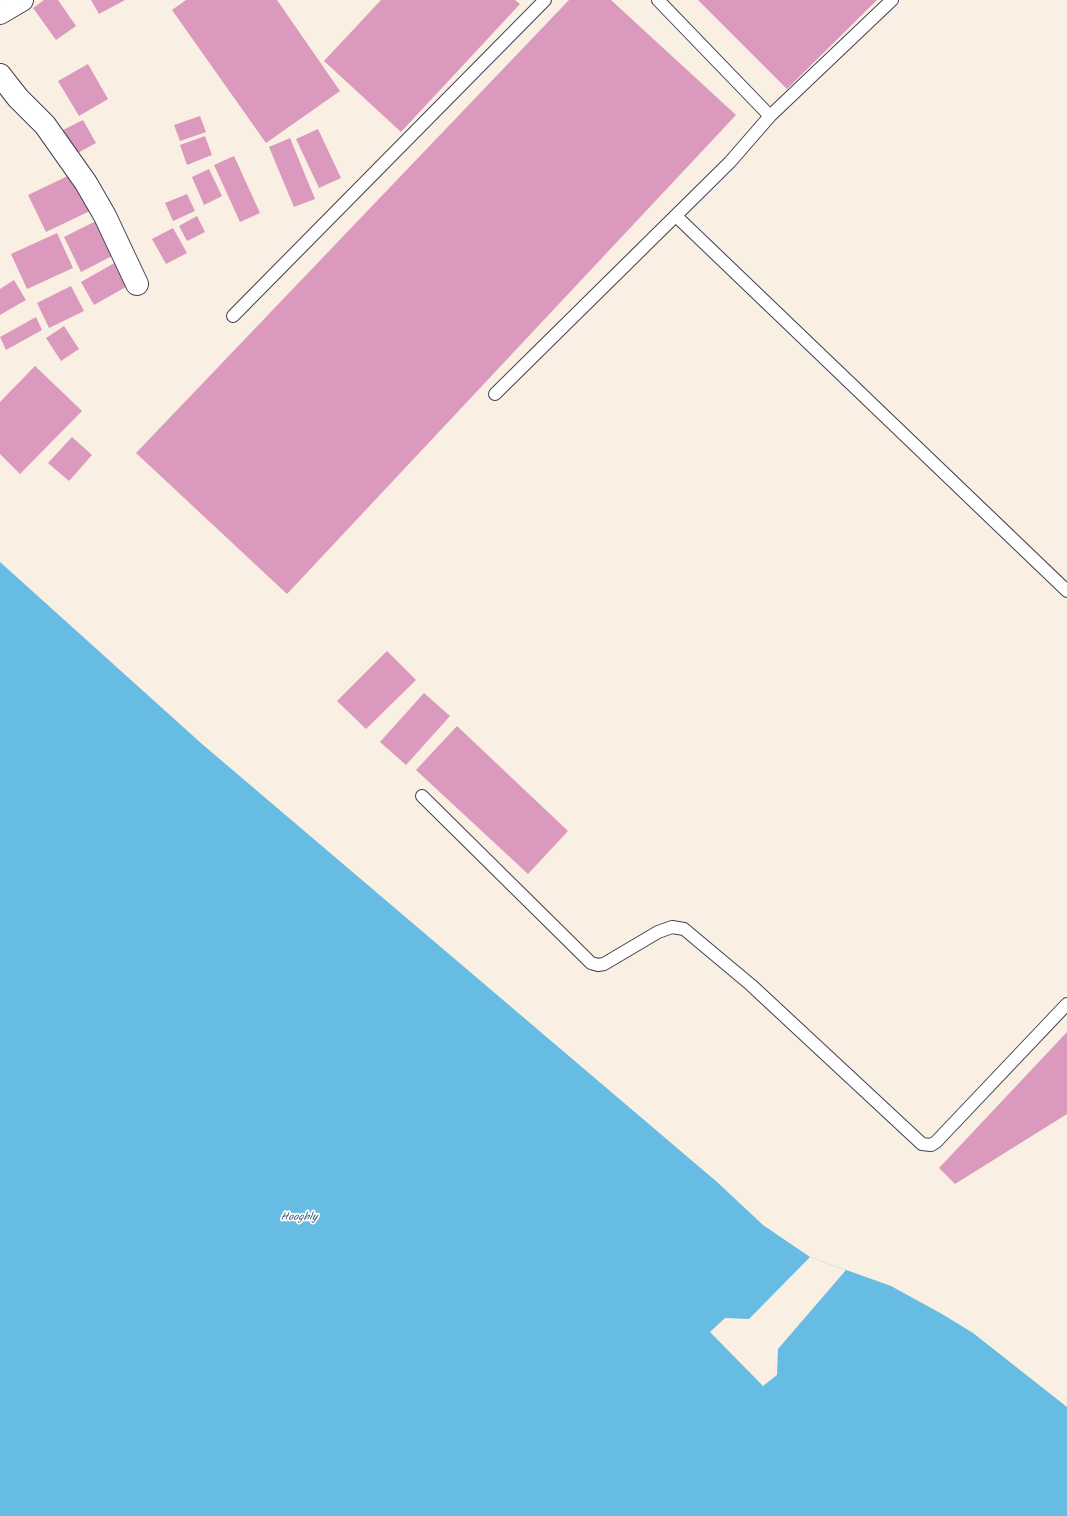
<!DOCTYPE html>
<style>
body{margin:0}
canvas{display:block;background:#f9efe2}
</style>
<canvas width="1067" height="1516"></canvas>
<script>
const ctx = document.querySelector('canvas').getContext('2d');
ctx.lineJoin = 'round';
function fillPath(path, color) {
  ctx.fillStyle = color;
  ctx.fill(path, 'evenodd');
}
function shape(rows) {
  const path = new Path2D();
  for (const r of rows) {
    path.moveTo(r[0], r[1]);
    for (let i = 2; i < r.length; i += 2) path.lineTo(r[i], r[i + 1]);
  }
  return path;
}
function strokePath(path, color, width, dash) {
  ctx.strokeStyle = color;
  ctx.lineWidth = width;
  ctx.lineCap = dash ? 'butt' : 'round';
  ctx.setLineDash(dash || []);
  ctx.stroke(path);
}
function drawText(font, color, halo, rows, align = 'center') {
  ctx.font = font + ' Kalam,sans-serif';
  ctx.lineWidth = 3.5;
  ctx.setLineDash([]);
  ctx.textBaseline = 'middle';
  ctx.strokeStyle = halo;
  ctx.fillStyle = color;
  for (const [text, x, y, turn = 0] of rows) {
    ctx.save();
    ctx.translate(x, y);
    ctx.rotate((+turn || 0) * Math.PI / 180);
    ctx.textAlign = isNaN(turn) ? turn : align;
    if (halo) ctx.strokeText(text, 0, 0);
    ctx.fillText(text, 0, 0);
    ctx.restore();
  }
}
fillPath(shape([
 [0,562,202,744,717,1182,763,1225,810,1257,891,1286,942,1314,973,1333,1067,1407,1067,1516,0,1516]
]), '#66bce3');
fillPath(shape([
 [810,1257,846,1270,778,1349,777,1375,763,1386,710,1332,725,1318,749,1319]
]), '#f9efe2');
fillPath(shape([
 [44,0,58,0,76,26,56,40,33,8],
 [91,0,125,0,99,14],
 [186,0,277,0,340,91,266,143,172,10],
 [381,0,515,0,520,4,401,132,324,61],
 [569,0,611,0,736,115,287,594,136,453],
 [698,0,877,0,787,89],
 [88,64,108,99,79,116,58,81],
 [200,116,206,132,180,141,174,125],
 [83,120,96,143,72,156,59,132],
 [318,129,341,178,319,188,296,139],
 [205,136,212,155,187,165,180,145],
 [290,138,315,199,294,207,269,147],
 [234,156,260,213,240,222,214,165],
 [209,169,222,196,204,205,192,177],
 [74,173,92,210,46,232,28,195],
 [187,194,195,211,173,221,165,203],
 [197,216,205,232,187,241,179,226],
 [98,220,116,254,81,272,64,237],
 [173,228,187,253,166,264,152,239],
 [57,233,73,268,27,289,11,254],
 [118,261,131,284,94,305,81,282],
 [14,280,26,300,0,315,0,289],
 [71,286,84,311,49,328,37,303],
 [36,317,42,330,6,350,0,337],
 [64,326,79,349,61,361,46,338],
 [35,366,82,411,20,474,0,454,0,402],
 [72,437,92,455,69,481,48,463],
 [387,651,416,680,366,729,337,701],
 [424,693,450,716,406,765,380,742],
 [457,726,568,831,528,874,416,770],
 [1067,1032,1067,1114,955,1184,939,1168]
]), '#da99bd');
const lane = shape([
 [658,0,770,116],
 [676,216,1067,591],
 [233,316,545,0],
 [495,394,730,162,770,116,892,0],
 [422,796,591,963,598,965,604,964,658,932,672,927,684,929,751,985,922,1144,931,1145,936,1142,1067,1004]
]);
const street = shape([
 [0,13,22,0],
 [0,75,18,98,45,125,86,183,105,216,137,284]
]);
strokePath(lane, '#424154', 14);
strokePath(street, '#424154', 24);
strokePath(lane, '#fff', 12);
strokePath(street, '#fff', 22);
drawText('italic 11px', '#3d607e', '#fff', [
 ["Hooghly",299,1218]
]);
</script>
